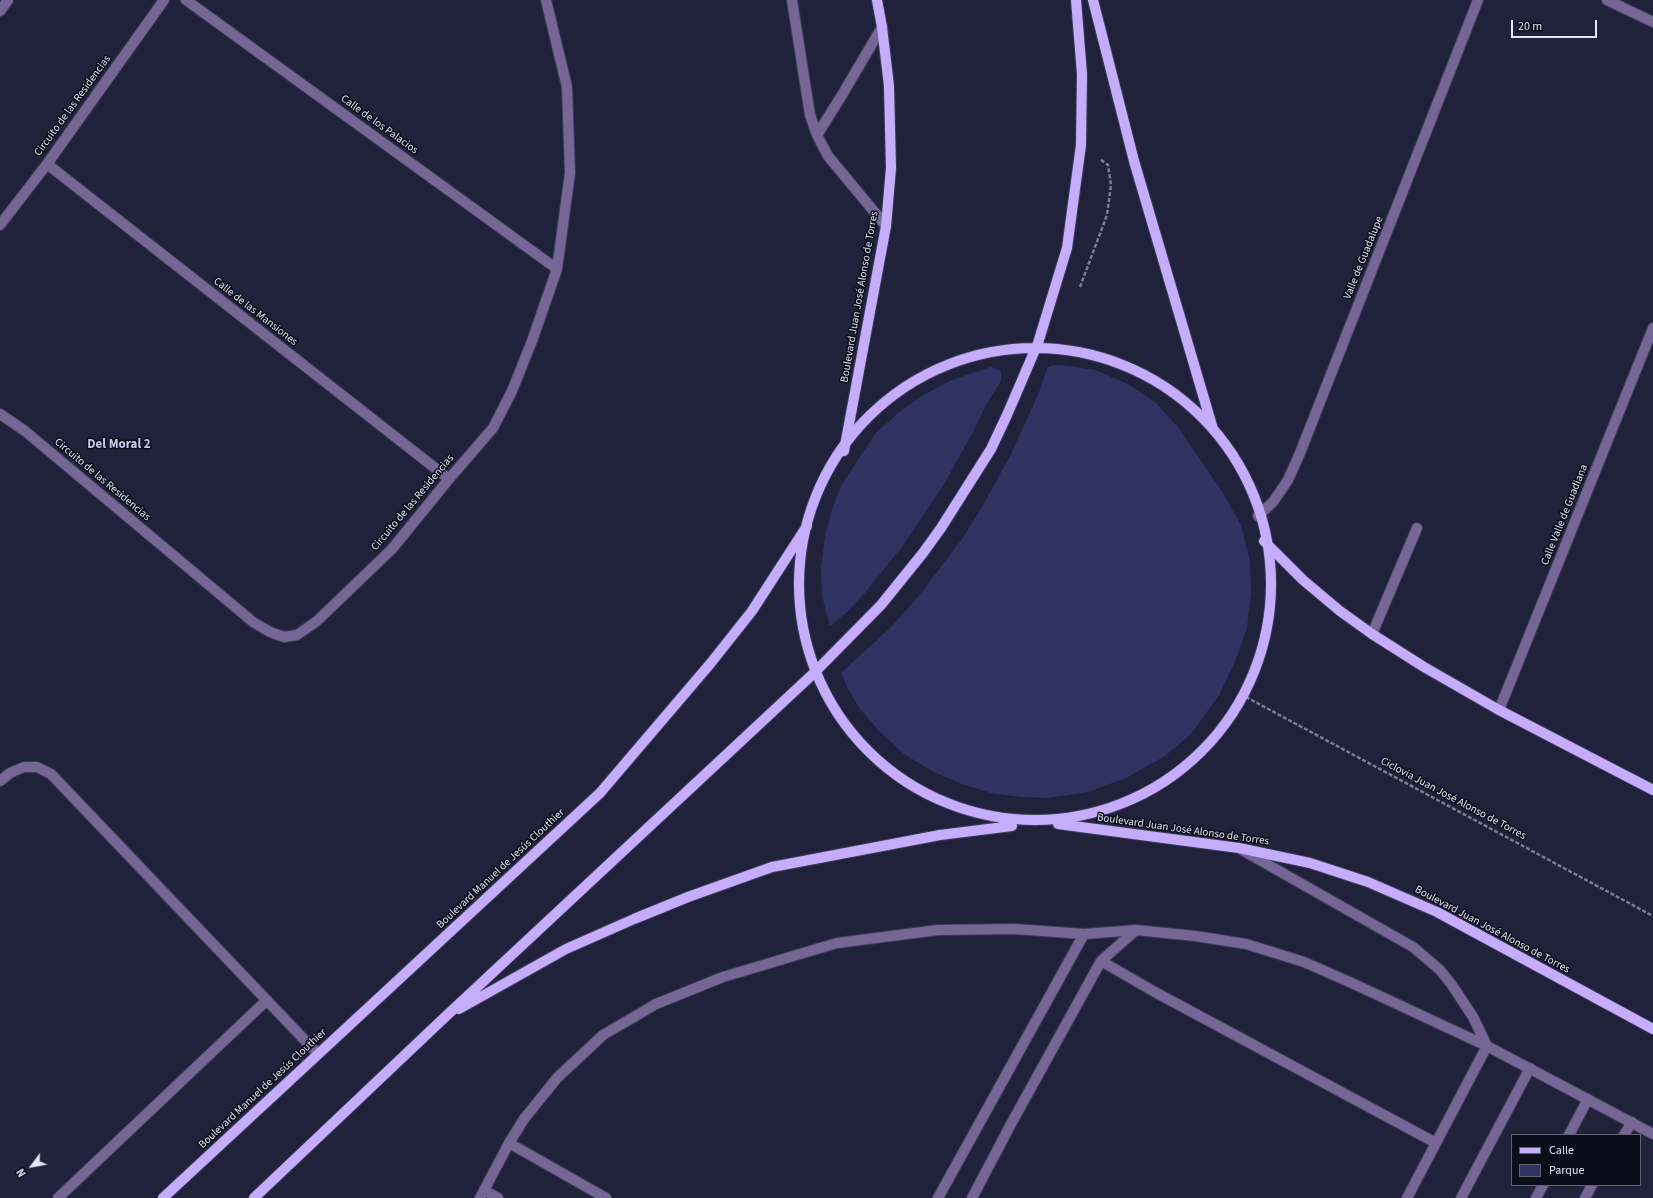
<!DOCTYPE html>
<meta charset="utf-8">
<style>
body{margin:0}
#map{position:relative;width:1653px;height:1198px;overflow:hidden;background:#20223c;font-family:"Source Sans 3",sans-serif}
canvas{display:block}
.legend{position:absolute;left:1511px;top:1134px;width:130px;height:52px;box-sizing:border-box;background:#0b0d18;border:1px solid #616371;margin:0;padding:5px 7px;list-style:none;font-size:12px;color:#e2e5f7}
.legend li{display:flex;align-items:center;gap:8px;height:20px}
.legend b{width:20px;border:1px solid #616371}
.north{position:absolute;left:12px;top:1146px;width:40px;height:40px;-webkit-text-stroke:3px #0b0d18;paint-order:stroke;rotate:238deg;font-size:11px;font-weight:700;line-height:16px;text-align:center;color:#e2e5f7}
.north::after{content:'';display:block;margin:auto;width:14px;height:18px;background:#e2e5f7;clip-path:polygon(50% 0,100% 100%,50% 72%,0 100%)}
.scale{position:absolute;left:1511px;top:20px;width:86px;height:18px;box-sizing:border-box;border:2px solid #e2e5f7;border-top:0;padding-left:5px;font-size:12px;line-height:14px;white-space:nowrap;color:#e2e5f7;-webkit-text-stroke:3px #0b0d18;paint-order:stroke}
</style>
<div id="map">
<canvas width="1653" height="1198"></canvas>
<ul class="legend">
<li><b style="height:5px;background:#c6acfc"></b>Calle</li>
<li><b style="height:11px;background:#303261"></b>Parque</li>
</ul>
<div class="north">N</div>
<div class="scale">20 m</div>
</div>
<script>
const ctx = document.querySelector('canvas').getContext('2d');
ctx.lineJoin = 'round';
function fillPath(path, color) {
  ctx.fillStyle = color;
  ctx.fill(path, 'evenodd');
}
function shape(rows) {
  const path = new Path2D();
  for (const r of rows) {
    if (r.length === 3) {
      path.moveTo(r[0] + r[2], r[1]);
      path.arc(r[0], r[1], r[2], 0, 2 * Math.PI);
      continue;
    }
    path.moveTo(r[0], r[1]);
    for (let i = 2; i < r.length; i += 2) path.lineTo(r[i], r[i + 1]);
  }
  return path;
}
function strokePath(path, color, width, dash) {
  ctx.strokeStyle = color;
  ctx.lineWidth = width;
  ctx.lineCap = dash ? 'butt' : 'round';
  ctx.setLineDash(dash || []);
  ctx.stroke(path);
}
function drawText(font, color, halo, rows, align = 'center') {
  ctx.font = font + ' "Source Sans 3",sans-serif';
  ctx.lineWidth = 3;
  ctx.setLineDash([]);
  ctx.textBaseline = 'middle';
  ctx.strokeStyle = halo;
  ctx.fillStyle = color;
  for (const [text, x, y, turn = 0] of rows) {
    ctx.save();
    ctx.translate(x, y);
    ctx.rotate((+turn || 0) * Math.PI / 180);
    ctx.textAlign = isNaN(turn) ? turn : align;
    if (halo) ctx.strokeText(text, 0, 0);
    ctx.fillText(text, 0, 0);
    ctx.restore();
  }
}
fillPath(shape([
 [1053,365,1069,366,1095,370,1128,384,1156,403,1178,427,1223,493,1241,525,1250,561,1251,592,1247,628,1235,662,1219,695,1191,734,1165,756,1126,778,1088,792,1048,798,1021,797,991,793,962,784,934,772,904,754,878,730,860,709,847,687,841,673,892,626,918,597,962,539,981,509,1011,454,1038,395,1046,372,1048,367],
 [991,367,1001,371,1001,381,987,403,974,430,943,486,901,548,864,594,847,612,830,626,822,596,821,568,825,537,832,509,842,484,875,434,898,413,923,395,952,380]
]), '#303261');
const minor = shape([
 [186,0,557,269],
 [792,0,810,115,817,135,828,156,886,226],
 [1607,0,1653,22],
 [0,11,8,0],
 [817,135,842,95,882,27],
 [47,164,449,479],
 [0,225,47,164,164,0],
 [0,414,25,431,253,622,270,632,284,637,297,635,317,621,392,549,449,479,493,428,512,391,532,341,557,269,570,173,567,87,546,0],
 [1258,516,1273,502,1288,480,1300,453,1478,0],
 [1372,634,1417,528],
 [1499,710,1653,328],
 [0,781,10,773,24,767,37,767,51,774,318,1054],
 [1242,850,1413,947,1440,970,1452,985,1473,1017,1487,1046,1407,1198],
 [1101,961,1153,991,1436,1143],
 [1569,1135,1588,1099],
 [1624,1135,1632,1122],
 [509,1143,606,1198],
 [484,1190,498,1198],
 [58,1198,267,1000],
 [480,1198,509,1143,524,1119,557,1078,603,1035,656,1004,723,977,837,943,938,930,1015,929,1084,934,1136,930,1195,936,1246,944,1304,962,1354,984,1487,1046,1653,1134],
 [938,1198,1084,934],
 [972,1198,1011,1124,1101,961,1136,930],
 [1461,1198,1530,1068],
 [1536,1198,1543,1185],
 [1585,1198,1592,1185]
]);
const major = shape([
 [1093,0,1134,161,1213,429],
 [1035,584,236],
 [844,451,886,226,891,168,889,86,882,27,877,0],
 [1264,541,1303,580,1340,611,1372,634,1424,667,1499,710,1653,790],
 [1058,824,1239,848,1310,863,1368,882,1437,912,1653,1029],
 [459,1009,566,949,634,919,688,897,772,867,940,835,1012,826],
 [163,1198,600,793,710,664,752,611,807,526],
 [254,1198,444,1018,814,673,881,605,923,553,941,528,991,449,1007,415,1038,343,1067,248,1081,145,1082,74,1076,0]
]);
strokePath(minor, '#3b3d56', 12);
strokePath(major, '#3b3d56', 12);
strokePath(shape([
 [1080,287,1107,215,1111,185,1108,165,1100,159],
 [1246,697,1653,916]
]), '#7a7d93', 2.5, [4, 2]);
strokePath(minor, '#766696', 10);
strokePath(major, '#c6acfc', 10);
drawText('11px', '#e2e5f7', '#0b0d18', [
 ["Circuito de las Residencias",73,106,-54],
 ["Calle de los Palacios",379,125,36],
 ["Valle de Guadalupe",1364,258,-68],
 ["Boulevard Juan José Alonso de Torres",860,297,-80],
 ["Calle de las Mansiones",255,312,38],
 ["Circuito de las Residencias",102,480,40],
 ["Circuito de las Residencias",413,503,-50],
 ["Calle Valle de Guadiana",1565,515,-68],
 ["Ciclovia Juan José Alonso de Torres",1453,799,28],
 ["Boulevard Juan José Alonso de Torres",1183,830,8],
 ["Boulevard Manuel de Jesús Clouthier",501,869,-43],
 ["Boulevard Juan José Alonso de Torres",1492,930,28],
 ["Boulevard Manuel de Jesús Clouthier",263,1089,-43]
]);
drawText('bold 13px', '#c4c9ec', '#0b0d18', [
 ["Del Moral 2",119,445]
]);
</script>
